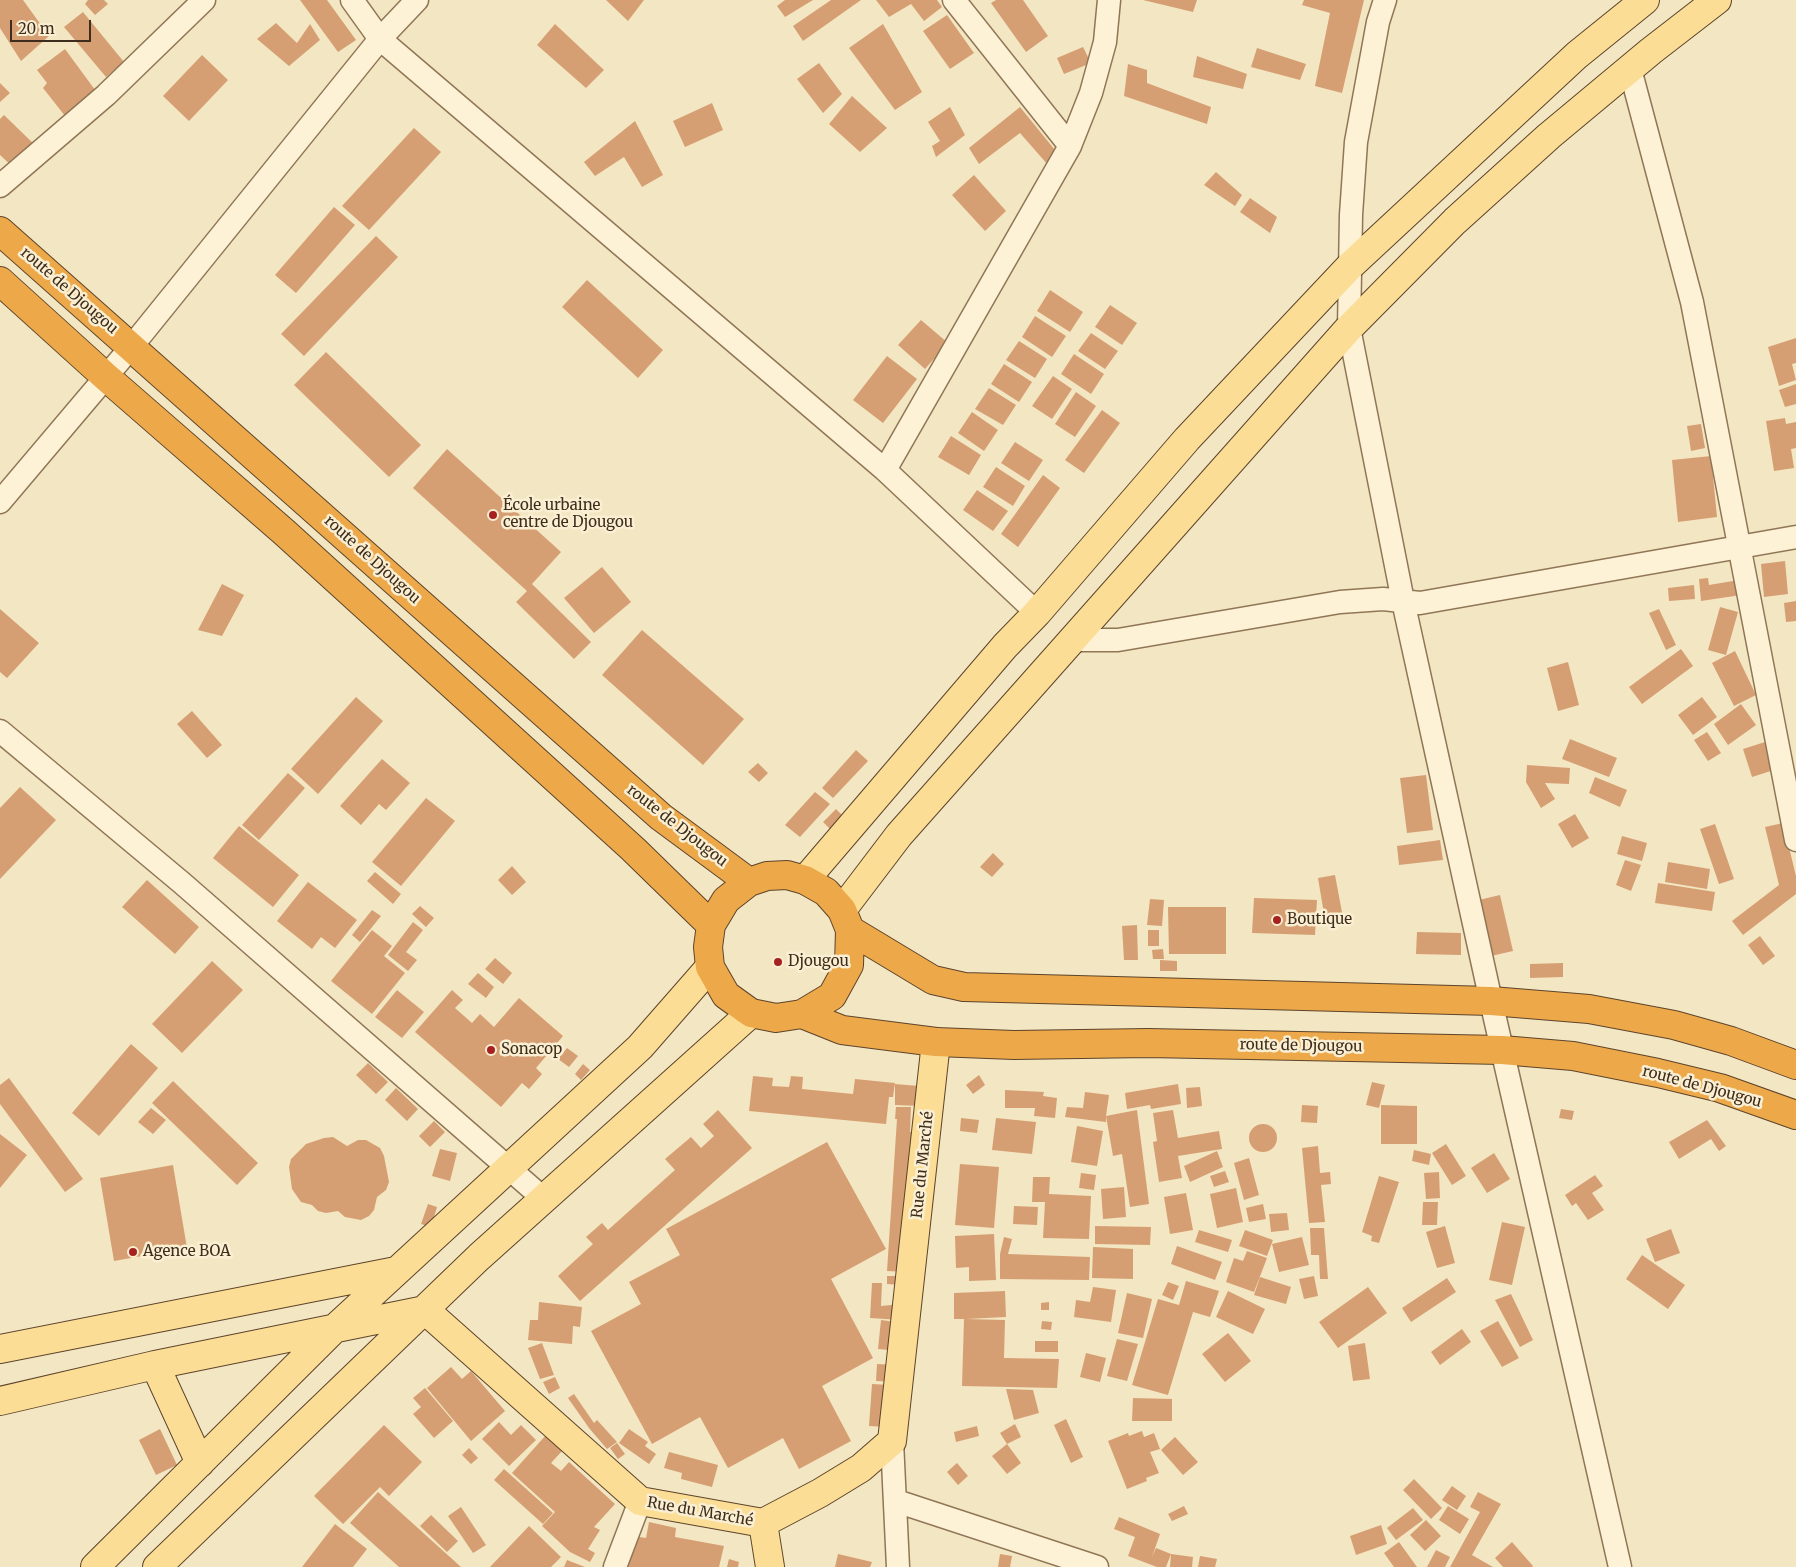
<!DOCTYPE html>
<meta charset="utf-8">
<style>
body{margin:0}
#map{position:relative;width:1796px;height:1567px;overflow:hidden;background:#f3e6c2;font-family:Merriweather,serif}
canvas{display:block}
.scale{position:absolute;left:10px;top:20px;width:81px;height:22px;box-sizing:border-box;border:2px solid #3e2d1c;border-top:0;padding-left:6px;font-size:15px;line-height:18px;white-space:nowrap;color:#3e2d1c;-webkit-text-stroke:4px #faefd2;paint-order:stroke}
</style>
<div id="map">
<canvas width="1796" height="1567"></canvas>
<div class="scale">20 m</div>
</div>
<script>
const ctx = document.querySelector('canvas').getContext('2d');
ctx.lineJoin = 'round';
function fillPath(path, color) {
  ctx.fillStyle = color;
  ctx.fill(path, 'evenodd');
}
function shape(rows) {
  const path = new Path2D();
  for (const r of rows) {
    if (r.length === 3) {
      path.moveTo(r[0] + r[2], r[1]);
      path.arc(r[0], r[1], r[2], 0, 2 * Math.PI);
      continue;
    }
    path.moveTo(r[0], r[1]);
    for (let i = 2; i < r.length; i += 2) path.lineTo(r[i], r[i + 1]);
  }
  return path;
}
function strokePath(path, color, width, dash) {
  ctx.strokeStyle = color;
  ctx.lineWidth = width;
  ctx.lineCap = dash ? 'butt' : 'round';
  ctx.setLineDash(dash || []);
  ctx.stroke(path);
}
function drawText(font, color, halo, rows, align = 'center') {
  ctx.font = font + ' Merriweather,serif';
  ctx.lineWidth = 5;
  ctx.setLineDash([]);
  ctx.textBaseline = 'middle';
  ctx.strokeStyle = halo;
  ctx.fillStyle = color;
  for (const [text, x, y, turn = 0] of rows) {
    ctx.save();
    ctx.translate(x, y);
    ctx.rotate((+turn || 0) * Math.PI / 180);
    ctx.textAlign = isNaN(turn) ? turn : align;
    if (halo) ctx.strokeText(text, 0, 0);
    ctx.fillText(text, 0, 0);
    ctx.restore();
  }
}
fillPath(shape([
 [0,0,23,0,49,36,21,61,0,28],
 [88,0,104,0,108,4,95,15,85,4],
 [300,0,327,0,356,40,338,52],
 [606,0,644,0,628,21],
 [785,0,813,0,785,17,777,6],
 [831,0,861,0,803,41,793,26],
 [876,0,937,0,942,7,924,21,911,4,889,17],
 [996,0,1023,0,1048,36,1026,52,991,3],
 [1143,0,1197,0,1193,12],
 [1304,0,1364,0,1342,93,1315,86,1330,13,1302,5],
 [83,12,124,62,106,77,64,27],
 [947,15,974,53,950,69,923,31],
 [276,23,297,43,310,24,320,40,289,66,257,39],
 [555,24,604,70,586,88,537,45],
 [883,24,922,92,895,110,849,48],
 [1083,47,1091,63,1064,74,1057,58],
 [1257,48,1306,64,1300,80,1251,67],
 [65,49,98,94,69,121,43,88,47,83,37,70],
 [202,55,228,80,189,121,163,96],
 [1197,56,1247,74,1243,89,1193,77],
 [819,63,842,94,823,113,797,79],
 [1128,64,1147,70,1147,83,1211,107,1207,124,1124,96],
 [0,83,10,93,0,102],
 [852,96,887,128,860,152,829,124],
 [712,103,723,130,685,147,673,121],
 [950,107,965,135,936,157,932,146,940,141,928,122],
 [1020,107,1059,155,1048,165,1020,133,979,164,969,148],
 [4,115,37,147,15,169,0,155,0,119],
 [635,121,663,175,642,187,624,157,595,176,584,162],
 [414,128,441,152,369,230,342,206],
 [1216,172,1242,195,1235,206,1204,185],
 [974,175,1006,211,985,231,952,195],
 [1250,198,1277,217,1270,233,1240,212],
 [334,207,355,225,296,293,275,275],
 [376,236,398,257,304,356,281,334],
 [587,280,663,350,638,378,562,307],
 [1050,290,1083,312,1070,332,1037,311],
 [1110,305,1137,323,1122,345,1095,327],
 [1035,316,1066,336,1052,357,1022,337],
 [921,320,948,343,925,369,898,345],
 [1091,333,1118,351,1105,369,1078,351],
 [1796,338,1796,363,1792,364,1796,380,1779,386,1768,347],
 [1019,341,1047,359,1035,378,1006,360],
 [326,352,421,445,389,477,294,385],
 [1074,354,1104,374,1091,394,1061,374],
 [887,356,917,379,883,423,853,400],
 [1004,364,1032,382,1019,402,991,384],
 [1053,376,1072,389,1052,419,1032,406],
 [1796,384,1796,404,1785,407,1779,390],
 [989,388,1016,405,1003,425,975,409],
 [1076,392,1096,406,1075,437,1055,424],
 [1102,410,1120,423,1084,473,1065,460],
 [972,412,998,430,984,451,958,433],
 [1785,418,1786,424,1796,422,1796,448,1791,449,1794,468,1774,471,1766,421],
 [1701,424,1705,448,1691,451,1687,426],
 [951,436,981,455,969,475,938,457],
 [1015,442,1043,460,1029,481,1001,463],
 [447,449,561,552,532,584,591,642,574,659,516,602,527,591,413,488],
 [1711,456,1717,517,1678,522,1672,460],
 [996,467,1025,486,1013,506,983,487],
 [1043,475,1060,488,1018,547,1001,534],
 [977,490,1008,511,993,531,963,510],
 [1785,561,1788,594,1764,597,1761,564],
 [602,567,631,602,594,633,564,598],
 [1708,578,1709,585,1739,580,1741,595,1701,601,1699,579],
 [222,584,244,595,222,636,198,630],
 [1694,585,1695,599,1669,601,1668,588],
 [1796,601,1796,621,1786,622,1784,603],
 [1720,607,1738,612,1726,655,1708,650],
 [0,609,39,643,7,678,0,672],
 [1659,609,1676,645,1666,650,1649,613],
 [642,630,744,719,703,765,602,675],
 [1681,649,1693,666,1642,704,1629,687],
 [1735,651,1756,695,1734,706,1712,663],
 [1568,662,1579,705,1558,711,1547,668],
 [356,697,383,721,318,794,291,769],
 [1702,697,1717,717,1693,735,1678,715],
 [1741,704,1756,725,1728,745,1714,724],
 [192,711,222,745,207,758,177,724],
 [1707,732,1721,753,1708,761,1694,740],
 [1570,739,1617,758,1609,777,1562,759],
 [1765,742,1774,770,1752,777,1743,749],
 [856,750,868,761,833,798,822,788],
 [382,759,410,783,386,810,379,804,361,825,340,806],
 [758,763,768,773,759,782,748,772],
 [1527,765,1570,768,1569,784,1545,783,1555,799,1541,808,1526,782],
 [288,773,305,788,259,840,242,825],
 [1426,775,1433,830,1407,833,1400,778],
 [1595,777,1627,790,1620,807,1589,793],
 [20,787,56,820,0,879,0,808],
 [815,792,830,804,800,837,785,825],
 [426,798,455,821,401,886,372,862],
 [836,809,844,817,831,830,823,822],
 [1575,814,1589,838,1572,848,1558,824],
 [1783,823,1796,876,1796,894,1743,935,1732,921,1779,885,1765,827],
 [1715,824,1734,879,1719,884,1700,829],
 [239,826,299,875,273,907,213,858],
 [1622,836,1647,843,1642,861,1617,854],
 [1440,840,1443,860,1399,865,1397,846],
 [993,853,1004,864,992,877,980,867],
 [1625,860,1641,865,1631,891,1616,885],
 [1668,862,1710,869,1707,889,1665,882],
 [512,866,526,882,512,895,498,880],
 [375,872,401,894,393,904,367,881],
 [1335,875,1344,923,1326,926,1318,878],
 [147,880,199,927,175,954,122,907],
 [308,882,357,920,335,948,321,937,312,949,277,921],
 [1658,883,1715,892,1712,911,1655,903],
 [1500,895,1513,951,1491,956,1479,900],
 [1254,898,1317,900,1315,935,1252,933],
 [1150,899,1164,900,1162,926,1147,925],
 [420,906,434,918,426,927,412,914],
 [1168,907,1226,907,1226,954,1169,954],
 [372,910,381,916,360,942,352,935],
 [413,922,423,930,406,952,417,960,408,971,388,955],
 [1137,925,1138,960,1124,960,1122,926],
 [372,930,392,946,384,956,405,973,372,1014,331,981],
 [1148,930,1159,930,1159,946,1148,946],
 [1417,932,1461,933,1461,955,1416,954],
 [1760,936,1775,956,1763,965,1748,945],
 [1163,949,1164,959,1153,959,1152,950],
 [495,958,512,973,503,984,485,969],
 [1160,960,1177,961,1177,971,1160,971],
 [212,961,243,990,182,1053,152,1024],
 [1563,963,1563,977,1530,978,1530,964],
 [478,973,494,987,486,998,468,984],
 [397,990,424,1012,402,1038,375,1017],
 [452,990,463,1000,455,1008,472,1023,480,1014,494,1027,519,998,563,1036,536,1068,542,1074,529,1089,522,1083,501,1107,415,1032],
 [131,1044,158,1068,99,1136,72,1113],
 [567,1048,578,1056,569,1067,558,1059],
 [368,1063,388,1082,376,1094,356,1075],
 [583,1064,590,1070,581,1080,575,1074],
 [979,1075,985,1085,973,1094,966,1085],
 [753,1076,773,1078,772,1086,789,1087,791,1076,803,1077,802,1089,853,1094,855,1079,895,1083,893,1097,889,1097,886,1124,749,1111],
 [9,1078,83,1179,65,1192,0,1104,0,1085],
 [173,1081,258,1163,237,1185,152,1103],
 [1372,1082,1385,1085,1379,1108,1366,1105],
 [895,1084,919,1086,920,1106,895,1105],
 [1178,1084,1181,1104,1151,1109,1150,1105,1127,1109,1125,1093],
 [1200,1087,1202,1106,1187,1108,1186,1088],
 [396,1088,418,1109,407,1121,385,1100],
 [1005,1090,1044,1092,1043,1096,1057,1098,1055,1118,1034,1116,1035,1108,1005,1108],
 [1085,1092,1109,1095,1106,1116,1137,1110,1149,1204,1130,1207,1122,1154,1113,1156,1106,1116,1106,1122,1065,1117,1067,1107,1083,1108],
 [1302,1105,1318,1106,1317,1123,1301,1122],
 [1381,1105,1417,1106,1417,1144,1381,1144],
 [896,1107,911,1107,910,1132,916,1132,908,1272,887,1271,897,1119,895,1119],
 [151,1108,166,1120,153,1134,138,1122],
 [1561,1109,1574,1111,1572,1120,1559,1118],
 [718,1110,752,1148,580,1301,558,1276,593,1244,586,1237,602,1223,608,1230,675,1170,665,1159,691,1137,701,1148,714,1136,703,1124],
 [1173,1110,1178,1138,1219,1131,1222,1149,1178,1156,1182,1178,1159,1182,1153,1142,1157,1141,1153,1113],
 [961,1118,979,1120,977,1133,960,1131],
 [996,1118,1036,1122,1032,1154,992,1150],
 [1707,1120,1726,1146,1719,1151,1711,1139,1679,1159,1669,1142],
 [434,1121,445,1132,430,1147,419,1136],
 [1263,1138,14],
 [1077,1126,1103,1131,1097,1166,1071,1162],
 [0,1134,27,1155,0,1188],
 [333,1137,347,1146,358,1140,366,1140,380,1148,384,1156,389,1182,386,1190,377,1197,374,1210,369,1216,361,1220,345,1217,338,1211,326,1213,318,1211,312,1205,301,1202,292,1189,289,1167,291,1159,306,1144,324,1138],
 [827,1142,886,1249,831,1279,873,1358,822,1386,851,1441,799,1469,783,1438,728,1468,700,1417,652,1444,591,1331,641,1304,629,1282,680,1255,666,1229],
 [1446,1144,1466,1176,1452,1185,1432,1153],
 [1318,1146,1320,1173,1330,1172,1331,1184,1321,1185,1325,1222,1309,1223,1302,1148],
 [440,1149,457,1153,450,1181,432,1176],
 [1414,1150,1431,1154,1429,1165,1412,1161],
 [1217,1151,1223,1167,1190,1182,1184,1166],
 [1494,1153,1510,1179,1487,1193,1471,1168],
 [1249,1158,1259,1195,1244,1200,1234,1163],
 [960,1164,999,1167,994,1228,955,1225],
 [173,1165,187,1248,114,1261,100,1178],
 [1225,1171,1229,1182,1214,1187,1210,1176],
 [1439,1172,1440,1198,1426,1199,1424,1173],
 [1081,1173,1096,1175,1094,1190,1079,1188],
 [1595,1175,1603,1186,1592,1193,1604,1210,1588,1220,1576,1203,1572,1206,1565,1195],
 [1379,1176,1399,1182,1379,1243,1371,1241,1372,1236,1362,1232],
 [1033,1177,1050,1177,1049,1194,1091,1196,1089,1239,1043,1238,1045,1202,1032,1202],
 [1124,1187,1126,1217,1103,1219,1101,1189],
 [1236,1188,1243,1222,1217,1228,1210,1194],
 [1186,1193,1193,1230,1170,1234,1164,1197],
 [1423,1202,1438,1202,1437,1225,1422,1225],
 [428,1204,437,1207,431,1227,421,1224],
 [1263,1204,1266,1219,1249,1222,1246,1208],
 [1014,1206,1038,1207,1037,1225,1013,1224],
 [1287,1213,1289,1230,1271,1232,1269,1214],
 [1502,1222,1525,1227,1512,1285,1489,1280],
 [1095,1226,1151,1227,1150,1245,1095,1244],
 [1445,1226,1455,1263,1437,1268,1426,1232],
 [1310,1228,1324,1228,1328,1279,1320,1279,1319,1255,1311,1255],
 [1671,1229,1680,1253,1655,1262,1646,1239],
 [1199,1230,1232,1240,1228,1252,1195,1242],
 [1245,1230,1273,1240,1267,1256,1239,1246],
 [994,1234,996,1280,969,1281,969,1267,956,1268,955,1236],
 [1004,1237,1012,1239,1008,1254,1090,1257,1089,1280,1000,1279,1000,1254],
 [1302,1237,1309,1265,1279,1272,1272,1244],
 [1177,1246,1222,1262,1215,1280,1171,1264],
 [1093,1247,1133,1249,1133,1279,1092,1278],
 [1247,1251,1267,1258,1254,1292,1226,1282,1234,1258,1243,1261],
 [1642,1255,1685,1285,1668,1309,1626,1279],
 [887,1276,901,1276,901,1285,887,1284],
 [1314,1276,1318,1296,1304,1299,1299,1279],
 [1260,1277,1291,1287,1286,1304,1254,1295],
 [1447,1278,1456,1292,1411,1322,1402,1308],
 [1186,1281,1219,1291,1210,1317,1193,1312,1168,1395,1132,1385,1158,1299,1179,1305],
 [1168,1282,1179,1286,1173,1300,1162,1295],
 [872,1283,882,1283,881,1306,902,1304,901,1320,870,1318],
 [1093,1287,1116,1290,1111,1322,1074,1317,1076,1300,1090,1302],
 [1368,1287,1387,1313,1338,1348,1319,1322],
 [1005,1291,1006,1317,966,1319,1005,1320,1004,1358,1059,1359,1057,1388,962,1386,964,1319,954,1319,954,1293],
 [1228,1291,1265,1309,1253,1334,1216,1317],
 [1127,1293,1152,1299,1143,1338,1118,1333],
 [1511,1294,1533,1340,1520,1347,1495,1300],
 [539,1302,582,1307,580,1327,573,1326,572,1344,528,1340,530,1320,538,1320],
 [1049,1302,1049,1310,1041,1310,1041,1303],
 [881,1320,903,1323,900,1351,878,1349],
 [1042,1321,1052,1322,1051,1330,1041,1329],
 [1498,1321,1519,1358,1502,1367,1480,1331],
 [1462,1329,1471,1342,1440,1365,1431,1352],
 [1228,1333,1251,1361,1225,1382,1202,1354],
 [1117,1339,1138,1344,1127,1381,1107,1376],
 [1035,1341,1058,1341,1058,1352,1035,1352],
 [542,1343,554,1375,540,1379,528,1348],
 [1365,1343,1370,1379,1353,1381,1348,1346],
 [1086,1353,1106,1358,1100,1382,1080,1377],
 [877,1364,897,1365,897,1382,876,1381],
 [451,1367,462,1379,471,1371,505,1411,471,1441,427,1388],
 [555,1377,560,1388,549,1394,543,1382],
 [872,1384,890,1385,888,1427,869,1426],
 [425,1388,453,1421,434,1438,413,1414,421,1407,413,1398],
 [1006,1389,1033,1390,1039,1413,1014,1420],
 [574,1394,594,1423,597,1420,617,1442,607,1449,589,1428,568,1398],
 [1133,1398,1172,1399,1172,1421,1132,1421],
 [1066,1419,1083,1457,1071,1463,1054,1425],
 [499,1422,511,1435,521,1425,536,1440,509,1466,482,1439],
 [1015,1424,1021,1437,1007,1444,1021,1463,1007,1474,992,1456,1007,1444,1000,1433],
 [384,1425,422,1462,389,1496,380,1487,343,1524,314,1496],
 [977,1426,979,1436,956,1442,954,1432],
 [160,1429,177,1465,156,1475,139,1440],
 [629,1429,648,1442,645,1446,656,1454,649,1464,619,1443],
 [1142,1431,1144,1437,1154,1433,1160,1449,1150,1452,1159,1473,1146,1478,1147,1481,1127,1489,1108,1441,1128,1433,1129,1436],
 [546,1435,563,1450,551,1463,561,1471,569,1462,615,1504,594,1527,600,1530,588,1549,595,1553,590,1562,570,1552,542,1526,555,1512,512,1473],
 [1175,1437,1198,1462,1183,1475,1161,1450],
 [617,1443,625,1454,618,1459,610,1448],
 [469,1448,478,1458,471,1464,462,1455],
 [669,1452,718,1465,712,1487,681,1479,682,1473,664,1468],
 [957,1463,968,1476,958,1485,947,1472],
 [504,1469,553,1513,543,1524,494,1480],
 [1414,1479,1442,1508,1431,1519,1403,1490],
 [1452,1486,1466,1496,1457,1510,1442,1500],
 [378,1492,461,1567,399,1567,350,1523],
 [1478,1492,1501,1504,1472,1555,1493,1567,1450,1567,1480,1512,1470,1507],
 [1184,1506,1188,1514,1172,1521,1168,1514],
 [1448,1506,1469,1519,1460,1534,1439,1520],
 [461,1507,486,1545,473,1553,448,1516],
 [1413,1508,1423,1520,1396,1540,1387,1528],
 [431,1515,458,1541,447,1552,420,1526],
 [1119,1517,1160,1534,1152,1557,1156,1548,1171,1554,1193,1557,1192,1567,1170,1567,1171,1554,1166,1567,1157,1567,1128,1556,1135,1537,1114,1529],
 [1426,1520,1441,1536,1425,1551,1410,1535],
 [649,1522,676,1528,675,1537,724,1546,719,1567,627,1567,633,1536,646,1538],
 [335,1524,367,1549,353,1567,302,1567],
 [1381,1525,1387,1544,1356,1555,1350,1536],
 [529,1526,561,1557,551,1567,490,1567],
 [1399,1542,1417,1567,1394,1567,1384,1553],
 [1512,1542,1533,1566,1532,1567,1503,1567,1495,1558],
 [1436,1550,1450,1557,1445,1567,1427,1567],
 [838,1554,872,1562,870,1567,835,1567],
 [1000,1554,1012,1556,1010,1567,998,1567],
 [1200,1556,1217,1559,1215,1567,1198,1567],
 [729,1559,739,1562,738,1567,727,1567],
 [567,1560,585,1567,564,1567]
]), '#d69f73');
const street = shape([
 [352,0,380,39,885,470,1037,613],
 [954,0,1070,146],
 [1385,0,1378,22,1356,142,1351,215,1349,328,1403,601,1491,1001,1620,1567],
 [1630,69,1692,302,1796,840],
 [0,186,106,95,204,0],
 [885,470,1070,146,1091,93,1105,42,1109,0],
 [0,502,132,346,380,39,417,0],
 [1070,640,1118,640,1340,602,1383,599,1420,603,1796,537],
 [0,731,182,883,544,1199],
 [892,1441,898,1567],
 [896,1501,1097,1567],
 [615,1567,640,1501]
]);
const primary = shape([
 [805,880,1005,646,1037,613,1187,439,1351,265,1577,55,1645,0],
 [842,910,899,835,1349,328,1455,221,1549,136,1651,51,1717,0],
 [425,1310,640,1501,763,1523,820,1493,861,1468,892,1441,936,1042],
 [0,1349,396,1271],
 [155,1365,200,1463],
 [0,1401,155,1365,425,1310],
 [763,1523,770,1567],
 [95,1567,334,1329,640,1047,710,967],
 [157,1567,479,1257,751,1013]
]);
const highway = shape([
 [0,231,661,817,749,882],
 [0,281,106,377,284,532,633,849,711,925],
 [850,930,849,965,832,996,802,1014,776,1018,751,1013,726,995,710,967,708,947,711,925,726,900,749,882,767,876,787,875,805,880,826,892,842,910,850,930,933,980,964,987,1491,1001,1589,1009,1674,1025,1731,1041,1796,1065],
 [802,1014,842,1030,936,1042,1014,1045,1148,1043,1502,1050,1573,1056,1658,1073,1720,1088,1796,1115]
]);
strokePath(street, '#907656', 25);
strokePath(primary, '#5d442b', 30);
strokePath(highway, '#5d442b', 30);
strokePath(street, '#fdf2d6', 22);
strokePath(primary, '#fbdd95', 28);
strokePath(highway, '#eca849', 28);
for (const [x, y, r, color] of [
 [493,515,5,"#a6211f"],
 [1277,920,5,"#a6211f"],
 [778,962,5,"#a6211f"],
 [491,1050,5,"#a6211f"],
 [133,1252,5,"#a6211f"]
]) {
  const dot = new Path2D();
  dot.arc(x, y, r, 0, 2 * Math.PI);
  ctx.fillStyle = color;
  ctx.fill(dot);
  strokePath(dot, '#faefd2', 2);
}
drawText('15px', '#3e2d1c', '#faefd2', [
 ["route de Djougou",69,291,41],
 ["route de Djougou",372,560,42],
 ["route de Djougou",677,826,38],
 ["route de Djougou",1301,1046,1],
 ["route de Djougou",1702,1087,15],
 ["Rue du Marché",923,1165,-84],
 ["Rue du Marché",700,1512,10]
]);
drawText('15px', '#3e2d1c', '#faefd2', [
 ["École urbaine",503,506],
 ["centre de Djougou",503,523],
 ["Boutique",1287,920],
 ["Djougou",788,962],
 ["Sonacop",501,1050],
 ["Agence BOA",143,1252]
], 'left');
</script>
